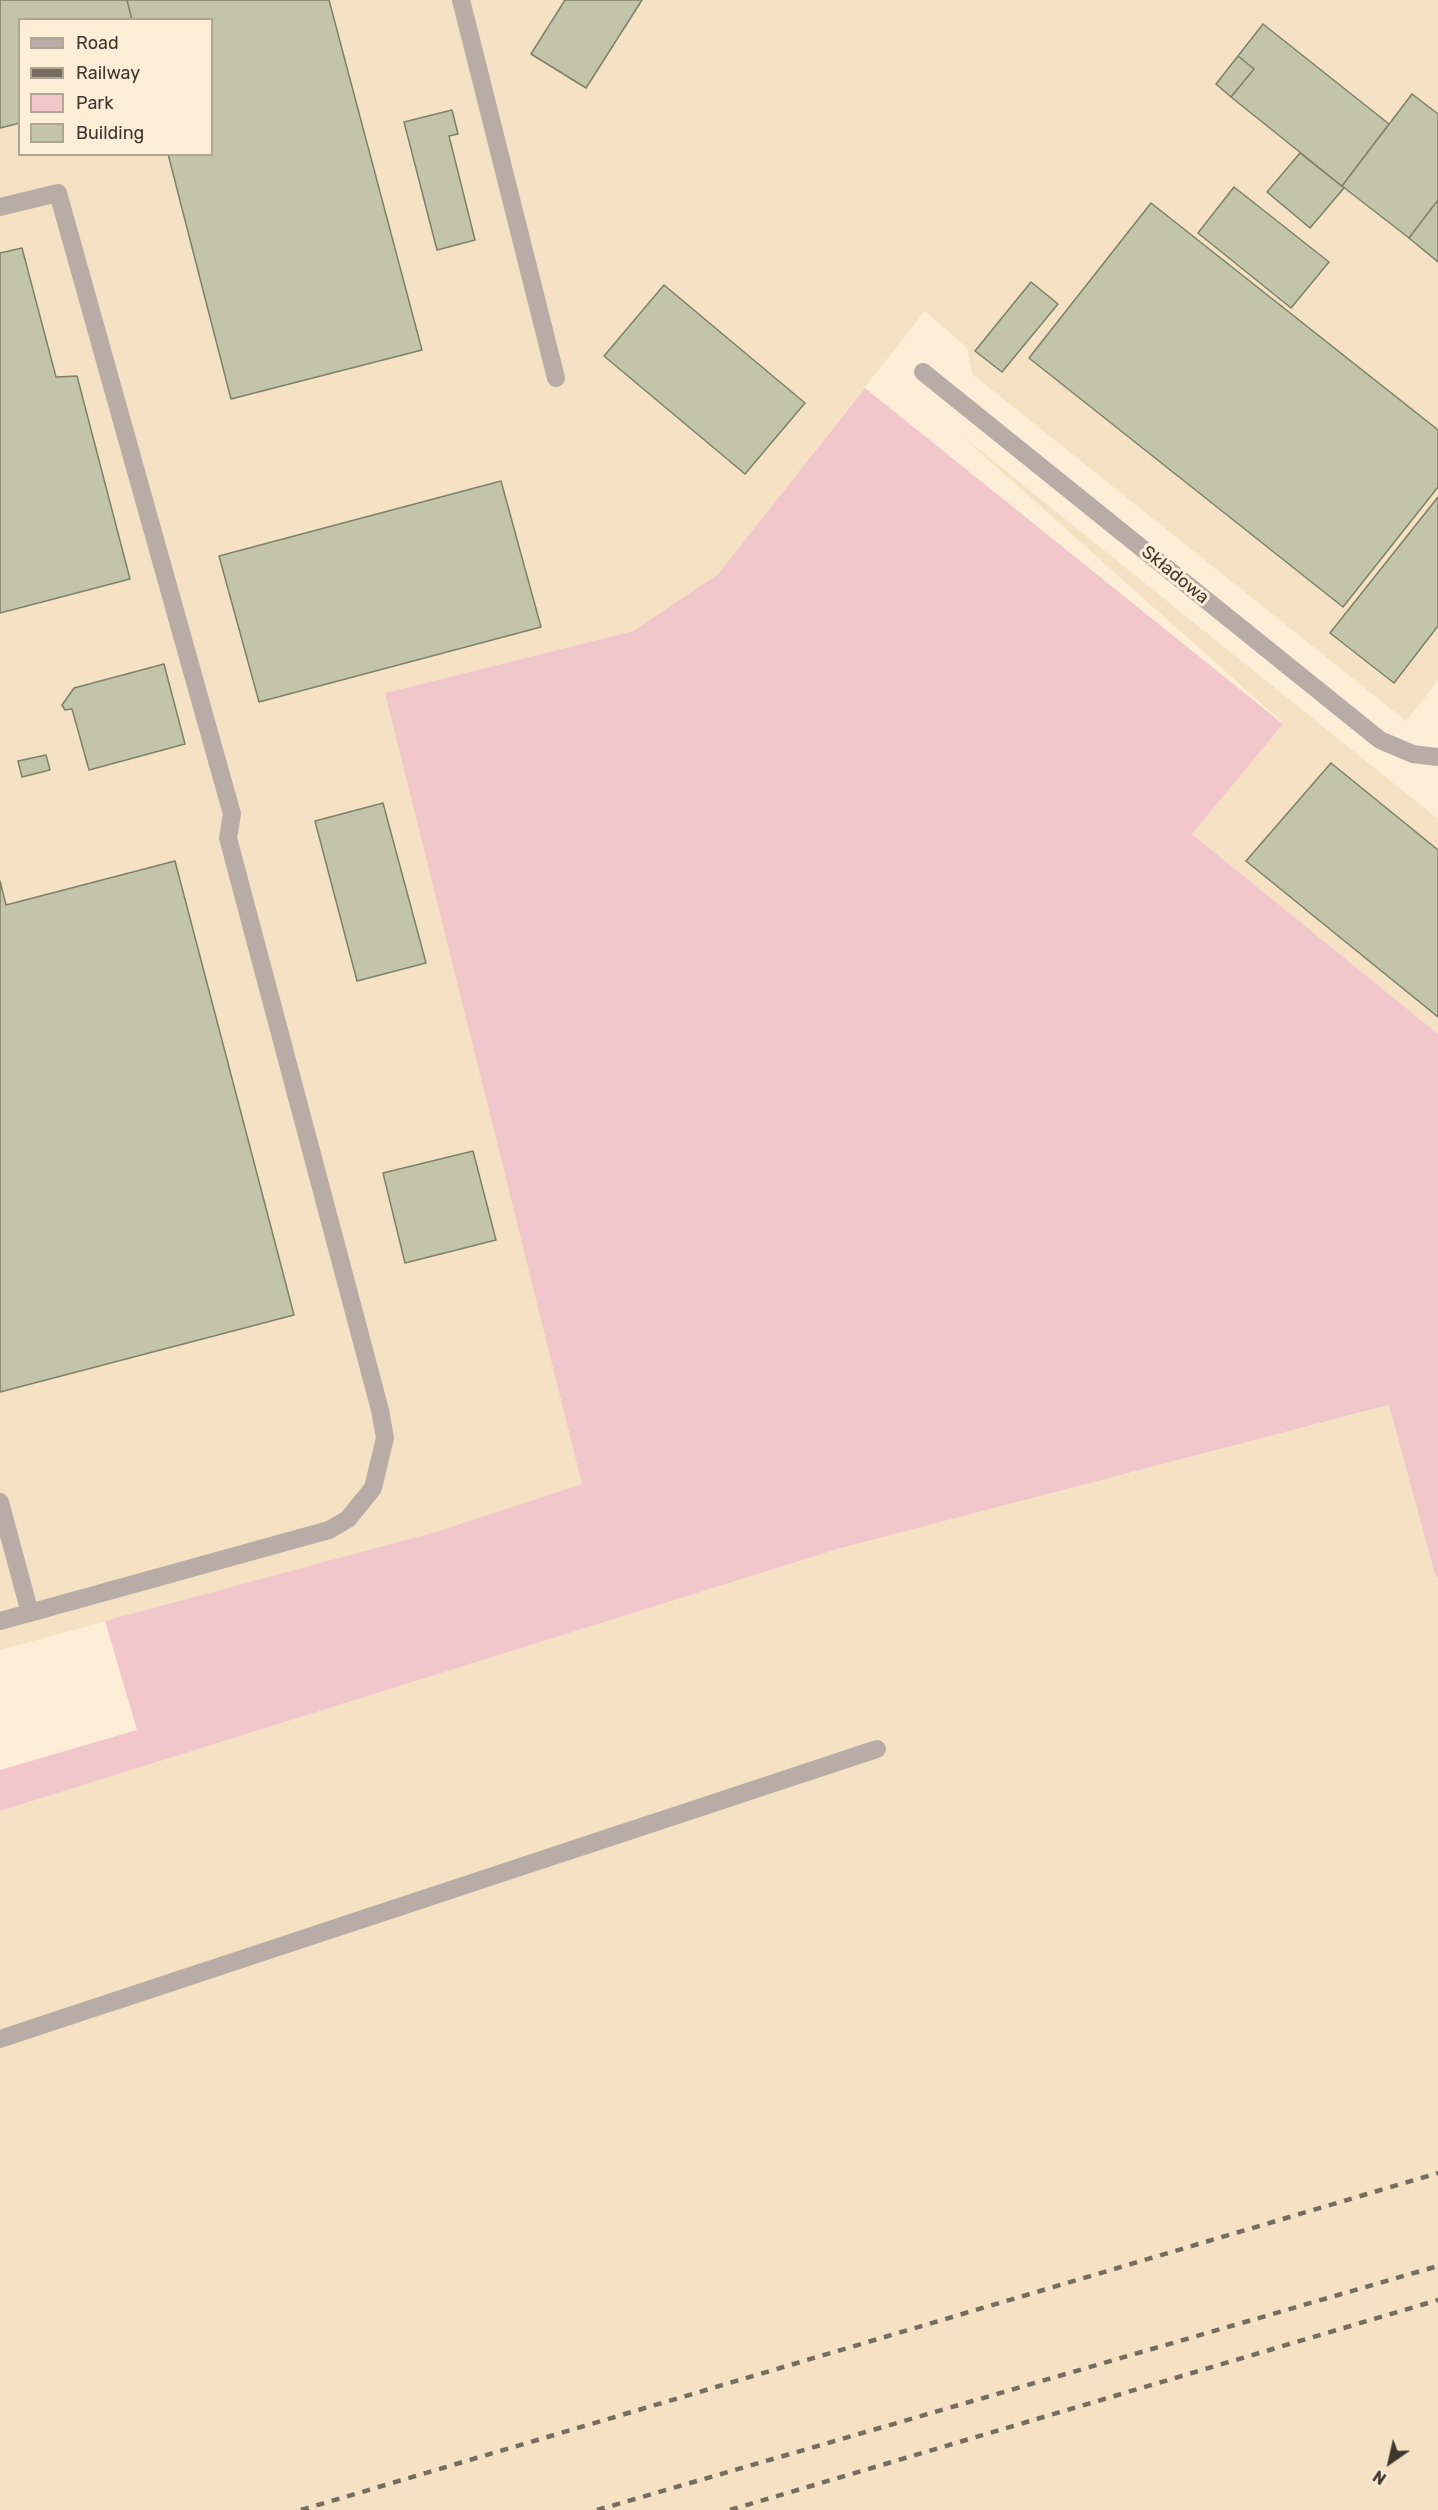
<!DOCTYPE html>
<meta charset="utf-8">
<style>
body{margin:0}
#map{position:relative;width:1438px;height:2510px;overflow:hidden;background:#ffeed7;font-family:Rubik,sans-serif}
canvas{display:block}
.legend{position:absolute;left:18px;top:18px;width:195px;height:138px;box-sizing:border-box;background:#ffeed7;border:2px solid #b1a593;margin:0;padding:8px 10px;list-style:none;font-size:18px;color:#3d372e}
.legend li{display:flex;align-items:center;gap:12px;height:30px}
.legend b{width:30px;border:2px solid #b1a593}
.north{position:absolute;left:1360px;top:2432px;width:60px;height:60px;-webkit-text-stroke:4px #ffeed7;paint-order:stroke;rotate:214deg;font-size:16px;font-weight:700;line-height:24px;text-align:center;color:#3d372e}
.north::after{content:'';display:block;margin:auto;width:21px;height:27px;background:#3d372e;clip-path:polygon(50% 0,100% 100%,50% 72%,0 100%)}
</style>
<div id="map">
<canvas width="1438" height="2510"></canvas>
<ul class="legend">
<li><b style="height:8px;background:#b9aca7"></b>Road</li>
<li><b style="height:8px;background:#766d5f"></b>Railway</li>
<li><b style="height:16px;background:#f1c7cb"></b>Park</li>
<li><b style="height:16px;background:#c3c5ab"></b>Building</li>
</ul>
<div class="north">N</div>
</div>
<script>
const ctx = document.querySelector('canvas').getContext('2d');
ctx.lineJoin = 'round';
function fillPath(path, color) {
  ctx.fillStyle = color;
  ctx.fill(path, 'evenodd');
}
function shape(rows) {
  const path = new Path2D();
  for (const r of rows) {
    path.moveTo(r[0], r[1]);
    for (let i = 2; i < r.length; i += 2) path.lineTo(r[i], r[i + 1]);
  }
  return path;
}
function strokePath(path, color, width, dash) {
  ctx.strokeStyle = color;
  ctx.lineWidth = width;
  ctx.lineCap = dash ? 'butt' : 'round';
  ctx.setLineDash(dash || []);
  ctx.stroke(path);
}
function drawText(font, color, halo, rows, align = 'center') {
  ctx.font = font + ' Rubik,sans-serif';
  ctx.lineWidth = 6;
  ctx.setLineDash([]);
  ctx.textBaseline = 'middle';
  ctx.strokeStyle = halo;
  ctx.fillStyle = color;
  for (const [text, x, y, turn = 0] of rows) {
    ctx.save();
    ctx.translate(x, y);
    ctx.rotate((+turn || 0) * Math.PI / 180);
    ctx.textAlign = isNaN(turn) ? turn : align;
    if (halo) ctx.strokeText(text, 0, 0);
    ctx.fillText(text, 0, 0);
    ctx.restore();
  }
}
fillPath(shape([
 [0,0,1438,0,1438,681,1406,721,972,374,967,348,925,311,718,574,633,631,385,693,583,1484,439,1531,0,1650],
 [20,20,212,20,212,154,20,154],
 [956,431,1438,819,1438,1034,1192,834,1283,723],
 [1390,1405,1436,1577,1438,1577,1438,2510,0,2510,0,1811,841,1548]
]), '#f5e2c4');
fillPath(shape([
 [865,388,1283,724,1192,834,1438,1034,1438,1577,1436,1578,1389,1405,841,1548,0,1811,0,1770,137,1730,105,1621,439,1531,582,1484,385,693,633,631,718,574]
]), '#f1c7cb');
const building = shape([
 [0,0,127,0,132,20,20,20,20,123,0,128,0,0],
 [127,0,329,0,422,350,231,399,168,154,212,154,212,20,132,20,127,0],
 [565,0,642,0,586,88,531,54,565,0],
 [1263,24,1389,124,1342,186,1231,97,1254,69,1238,56,1263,24],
 [1238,56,1254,69,1231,97,1216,84,1238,56],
 [1412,94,1438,114,1438,200,1409,238,1342,186,1412,94],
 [452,110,458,134,449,136,475,240,437,250,404,122,452,110],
 [1300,153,1344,188,1310,228,1267,192,1300,153],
 [1234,187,1329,262,1291,308,1198,233,1234,187],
 [1438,200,1438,262,1409,238,1438,200],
 [1151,203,1438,430,1438,487,1343,607,1029,358,1151,203],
 [22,248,56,377,77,376,130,579,0,613,0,253,22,248],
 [1031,282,1058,304,1002,372,975,351,1031,282],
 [664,285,805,403,745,474,604,356,664,285],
 [501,481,541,627,259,702,219,556,501,481],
 [1438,497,1438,626,1394,683,1330,633,1438,497],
 [164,664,185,744,89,770,72,709,65,710,62,705,74,688,164,664],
 [46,755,50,770,22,777,18,761,46,755],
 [1331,763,1438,850,1438,1017,1246,861,1331,763],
 [383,803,426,963,357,981,315,821,383,803],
 [175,861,294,1315,0,1392,0,881,6,905,175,861],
 [473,1151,496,1240,405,1263,383,1173,473,1151]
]);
fillPath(building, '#c3c5ab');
strokePath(building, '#7e8068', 1.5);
strokePath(shape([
 [461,0,556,378],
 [0,207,58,193,232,814,228,838,380,1410,385,1438,373,1488,348,1519,329,1530,0,1621],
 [0,1502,30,1613],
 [0,2039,877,1749]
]), '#b9aca7', 18);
strokePath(shape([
 [923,372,1380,740,1413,754,1438,757]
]), '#b9aca7', 18);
strokePath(shape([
 [301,2510,1438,2173],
 [597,2510,1438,2266],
 [730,2510,1438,2300]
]), '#766d5f', 4.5, [8, 8]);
drawText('18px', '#3d372e', '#ffeed7', [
 ["Składowa",1175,575,39]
]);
</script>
